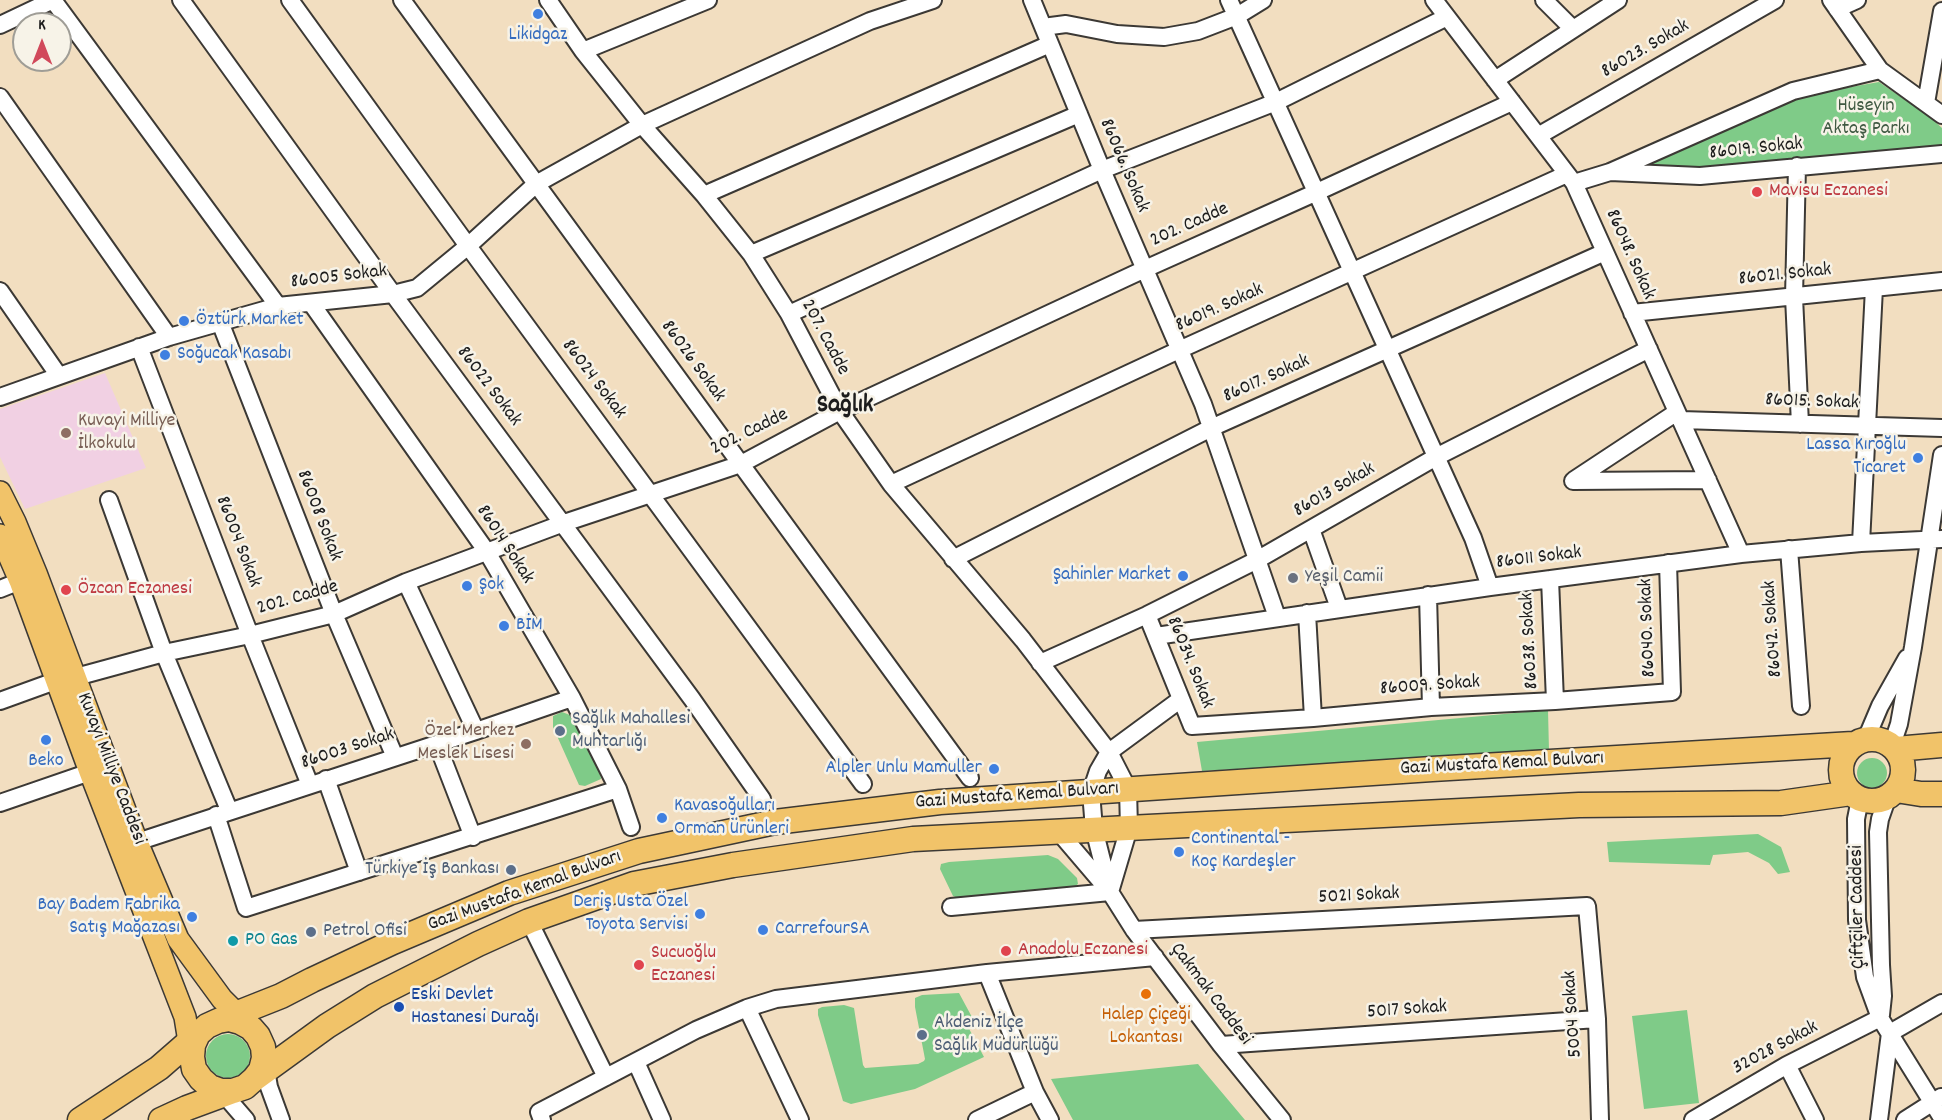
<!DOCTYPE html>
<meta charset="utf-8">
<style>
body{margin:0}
#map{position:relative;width:1942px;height:1120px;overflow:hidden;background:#f2dec0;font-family:Dekko,sans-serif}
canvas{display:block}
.north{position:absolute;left:12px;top:12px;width:60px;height:60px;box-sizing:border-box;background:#f7f3e8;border:2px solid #9f9d96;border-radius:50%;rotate:0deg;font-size:16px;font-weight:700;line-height:24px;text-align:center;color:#1c1c1c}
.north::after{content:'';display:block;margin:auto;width:21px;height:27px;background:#d1495b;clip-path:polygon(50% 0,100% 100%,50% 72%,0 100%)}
</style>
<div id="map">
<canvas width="1942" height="1120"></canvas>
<div class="north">K</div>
</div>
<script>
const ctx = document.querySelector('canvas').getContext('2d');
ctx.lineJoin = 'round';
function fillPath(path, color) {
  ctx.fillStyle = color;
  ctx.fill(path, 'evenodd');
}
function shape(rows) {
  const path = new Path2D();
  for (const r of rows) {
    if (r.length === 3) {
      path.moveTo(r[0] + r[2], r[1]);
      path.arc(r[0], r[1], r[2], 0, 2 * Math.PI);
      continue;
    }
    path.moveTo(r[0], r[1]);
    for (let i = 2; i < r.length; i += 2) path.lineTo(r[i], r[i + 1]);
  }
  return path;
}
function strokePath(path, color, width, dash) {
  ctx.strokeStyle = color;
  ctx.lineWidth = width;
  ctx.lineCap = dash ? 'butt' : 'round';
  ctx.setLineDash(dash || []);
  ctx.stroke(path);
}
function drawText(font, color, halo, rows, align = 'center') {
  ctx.font = font + ' Dekko,sans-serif';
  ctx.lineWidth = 5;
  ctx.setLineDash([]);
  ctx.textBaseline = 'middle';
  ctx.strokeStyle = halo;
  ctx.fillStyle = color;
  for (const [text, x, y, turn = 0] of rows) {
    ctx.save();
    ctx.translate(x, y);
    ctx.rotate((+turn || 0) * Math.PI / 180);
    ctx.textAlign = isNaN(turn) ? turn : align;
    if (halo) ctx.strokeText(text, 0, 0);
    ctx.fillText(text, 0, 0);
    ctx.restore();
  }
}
fillPath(shape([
 [105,373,146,468,25,509,0,457,0,409]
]), '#f1d0e3');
fillPath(shape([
 [1879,82,1930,117,1942,128,1942,146,1702,167,1642,165,1794,97],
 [1548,710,1549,751,1202,771,1197,742],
 [562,712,570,715,600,769,601,779,585,786,579,785,553,727,553,716],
 [1872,773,15],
 [1758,834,1781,847,1790,872,1778,874,1769,863,1748,852,1713,855,1710,865,1609,862,1607,842],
 [1048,855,1058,859,1077,878,1078,884,1073,888,960,899,953,896,940,869,941,864,949,862],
 [959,993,973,1019,966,1023,984,1057,915,1089,851,1104,843,1101,818,1015,818,1009,822,1007,844,1005,854,1008,863,1065,865,1068,918,1064,924,1061,925,1059,915,1007,915,998,922,995],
 [1687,1010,1699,1103,1644,1109,1632,1016],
 [228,1056,22],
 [1198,1064,1245,1120,1073,1120,1051,1079]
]), '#7fcb88');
const minor = shape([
 [53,0,278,306],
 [181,0,393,294,692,699,762,799],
 [290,0,468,246,863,784],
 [402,0,970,778],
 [548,0,583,51,642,125,704,195,751,254,789,314,840,411,891,484,1023,640,1109,752,1128,789,1129,828,1110,892],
 [1032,0,1102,170,1203,404,1277,617],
 [1229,0,1473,538,1490,587],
 [1434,0,1574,183,1741,554],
 [1544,0,1573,29],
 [1831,0,1880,70,1942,115],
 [1837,9,1857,0],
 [0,25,53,0],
 [1043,27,1066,24,1117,34,1164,37,1198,31,1237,16,1263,0],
 [583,51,708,0],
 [1495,80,1618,0],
 [0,97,169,337],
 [1926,103,1942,11],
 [1538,136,1775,0],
 [1797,166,1794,297,1800,424],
 [1610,172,1700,176,1942,154],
 [1574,183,1610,172,1793,91,1880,70],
 [704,195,1050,44],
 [751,254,1079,114],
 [0,291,59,376],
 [311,303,487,552,572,698,618,789,631,827],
 [1632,313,1942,281],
 [789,314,1102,170,1276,102,1447,17],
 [220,322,334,614,395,757],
 [139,347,250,635,310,785],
 [0,397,169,337,278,306,393,294,417,288,468,246,536,184,642,125,870,21,933,0],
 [1681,420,1942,428],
 [1574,480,1677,412],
 [1573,481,1708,480],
 [891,484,1179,350,1567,174],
 [109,500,164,653,229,810],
 [1311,529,1339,608],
 [1861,543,1874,288],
 [1789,549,1801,706],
 [953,559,1211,428,1605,252],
 [1550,579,1555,701],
 [406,582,476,731],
 [0,589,20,581],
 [1428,595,1431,707],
 [1307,613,1313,718],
 [1147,615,1192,726,1313,718,1431,707,1555,701,1672,692,1668,563],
 [1156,636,1490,587,1741,554,1861,543,1942,539],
 [1040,663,1147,615,1257,560,1436,457,1649,349],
 [76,677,164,653,250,635,334,614,406,582,564,523,741,464,840,411,1145,269,1317,192,1512,102],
 [0,701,58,680],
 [1866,739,1880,706,1907,658],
 [437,744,473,837],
 [1892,745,1899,724,1913,647,1942,455],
 [326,779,359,872],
 [1860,799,1856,819,1857,920,1865,977,1880,1018,1942,1118],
 [0,803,90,772],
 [216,815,246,908,618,789],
 [1058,831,1110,892,1134,930,1221,1045,1282,1120],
 [137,842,476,731,572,698],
 [1109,888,1094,829,1091,792,1098,771,1109,752,1181,699],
 [951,907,1110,892],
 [529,921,606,1077],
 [1134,930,1587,906,1597,1019,1600,1120],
 [987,973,1035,1092,1050,1120],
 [747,1008,800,1120],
 [1881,1015,1883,996,1881,965,1878,832,1880,819,1888,796],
 [1890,1033,1942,1003],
 [1221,1045,1597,1019],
 [636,1062,662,1120],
 [265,1064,269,1087,281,1120],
 [1787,1065,1815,1120],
 [221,1091,246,1120],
 [542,1120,539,1112,696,1030,747,1008,776,999,987,973,1155,957],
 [977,1120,1035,1092],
 [1693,1120,1787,1065,1880,1018],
 [1879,1120,1890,1033],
 [1905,1120,1941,1097]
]);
const major = shape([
 [0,492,15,522,36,573,137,842,178,939,222,999,248,1025],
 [0,535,20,581,90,772,185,1017,191,1054]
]);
const highway = shape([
 [1872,770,31],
 [1896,749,1942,745],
 [1896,790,1921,794,1942,794],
 [218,1021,229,1019,240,1022,251,1028,258,1036,263,1047,264,1058,261,1070,254,1079,245,1087,233,1091,221,1091,210,1087,201,1079,194,1069,192,1057,193,1045,198,1034,207,1026,218,1021,281,996,312,980,393,942,509,893,639,851,775,822,940,802,1432,769,1853,744],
 [254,1079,327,1026,375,996,478,944,529,921,634,884,733,865,913,839,1579,805,1781,803,1851,793],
 [80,1120,159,1068,198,1034],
 [161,1120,187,1108,233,1091]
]);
strokePath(minor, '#3c3935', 20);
strokePath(major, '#3c3935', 24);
strokePath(highway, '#3c3935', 27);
strokePath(minor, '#fff', 16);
strokePath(major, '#f1c369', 21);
strokePath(highway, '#f1c369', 24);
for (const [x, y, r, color] of [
 [538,14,6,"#3f7fe0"],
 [1757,192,6,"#e0444e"],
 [184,321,6,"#3f7fe0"],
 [165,355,6,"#3f7fe0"],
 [66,433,6,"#8d6e63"],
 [1918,458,6,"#3f7fe0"],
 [1183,576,6,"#3f7fe0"],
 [1293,578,6,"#6b7280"],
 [467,586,6,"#3f7fe0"],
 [66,590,6,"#e0444e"],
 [504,626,6,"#3f7fe0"],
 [560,731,6,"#5c6f8a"],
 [46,740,6,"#3f7fe0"],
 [526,744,6,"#8d6e63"],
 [994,769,6,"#3f7fe0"],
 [662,818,6,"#3f7fe0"],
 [1179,852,6,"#3f7fe0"],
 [511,870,6,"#5c6f8a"],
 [700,914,6,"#3f7fe0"],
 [192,917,6,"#3f7fe0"],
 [763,930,6,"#3f7fe0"],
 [311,932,6,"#5c6f8a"],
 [233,941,6,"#0f9aa8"],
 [1006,951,6,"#e0444e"],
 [639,965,6,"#e0444e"],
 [1146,994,6,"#e8710a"],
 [399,1007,6,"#1a4fb4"],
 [922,1035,6,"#5c6f8a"]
]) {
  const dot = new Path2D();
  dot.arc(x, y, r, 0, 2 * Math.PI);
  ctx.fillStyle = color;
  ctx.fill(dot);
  strokePath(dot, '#f7f3e8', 2);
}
drawText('20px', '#366cbe', '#f7f3e8', [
 ["Likidgaz",538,36,"center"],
 ["Öztürk Market",196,321],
 ["Soğucak Kasabı",177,355],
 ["Lassa Kıroğlu",1906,446,"right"],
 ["Ticaret",1906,469,"right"],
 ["Şahinler Market",1171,576,"right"],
 ["Şok",479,586],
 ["BİM",516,626],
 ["Beko",46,762,"center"],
 ["Alpler Unlu Mamuller",982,769,"right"],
 ["Kavasoğulları",674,807],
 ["Orman Ürünleri",674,830],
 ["Continental -",1191,840],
 ["Koç Kardeşler",1191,863],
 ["Deriş Usta Özel",688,903,"right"],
 ["Toyota Servisi",688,926,"right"],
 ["Bay Badem Fabrika",180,906,"right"],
 ["Satış Mağazası",180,929,"right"],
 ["CarrefourSA",775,930]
], 'left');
drawText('20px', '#1c1c1c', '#f7f3e8', [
 ["86023. Sokak",1646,50,-30],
 ["86019. Sokak",1756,150,-6],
 ["86066. Sokak",1123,166,67],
 ["202. Cadde",1190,226,-24],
 ["86048. Sokak",1629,255,66],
 ["86021. Sokak",1785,276,-6],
 ["86005 Sokak",339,278,-7],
 ["86019. Sokak",1220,309,-24],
 ["207. Cadde",824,338,62],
 ["86026 Sokak",692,362,54],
 ["86024 Sokak",593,380,53],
 ["86017. Sokak",1267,380,-24],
 ["86022 Sokak",488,387,53],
 ["86015. Sokak",1812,403,2],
 ["202. Cadde",750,433,-26],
 ["86013 Sokak",1335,491,-30],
 ["86008 Sokak",318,516,69],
 ["86004 Sokak",237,542,69],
 ["86014 Sokak",504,545,57],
 ["86011 Sokak",1539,559,-7],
 ["202. Cadde",298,599,-16],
 ["86040. Sokak",1649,628,-92],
 ["86042. Sokak",1774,629,-94],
 ["86038. Sokak",1531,641,-93],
 ["86034. Sokak",1189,663,68],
 ["86009. Sokak",1430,687,-4],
 ["86003 Sokak",348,750,-18],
 ["Gazi Mustafa Kemal Bulvarı",1502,765,-3],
 ["Kuvayi Milliye Caddesi",110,769,69],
 ["Gazi Mustafa Kemal Bulvarı",1017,797,-4],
 ["Gazi Mustafa Kemal Bulvarı",525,892,-20],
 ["5021 Sokak",1359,897,-3],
 ["Çiftçiler Caddesi",1859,907,-91],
 ["Çakmak Caddesi",1210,995,53],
 ["5017 Sokak",1407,1011,-4],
 ["5004 Sokak",1574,1014,-94],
 ["32028 Sokak",1776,1049,-28]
]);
drawText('20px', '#3f5942', '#f7f3e8', [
 ["Hüseyin",1866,107],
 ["Aktaş Parkı",1866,130]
]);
drawText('20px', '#be3a42', '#f7f3e8', [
 ["Mavisu Eczanesi",1769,192],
 ["Özcan Eczanesi",78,590],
 ["Anadolu Eczanesi",1018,951],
 ["Sucuoğlu",651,954],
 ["Eczanesi",651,977]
], 'left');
drawText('20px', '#785e54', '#f7f3e8', [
 ["Kuvayi Milliye",78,422],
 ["İlkokulu",78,445],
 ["Özel Merkez",514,732,"right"],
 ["Meslek Lisesi",514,755,"right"]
], 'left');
drawText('20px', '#5b616d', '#f7f3e8', [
 ["Yeşil Camii",1305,578]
], 'left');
drawText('20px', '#4e5e75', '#f7f3e8', [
 ["Sağlık Mahallesi",572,720],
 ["Muhtarlığı",572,743],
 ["Türkiye İş Bankası",499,870,"right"],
 ["Petrol Ofisi",323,932],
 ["Akdeniz İlçe",934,1024],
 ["Sağlık Müdürlüğü",934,1047]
], 'left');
drawText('20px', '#0d838f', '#f7f3e8', [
 ["PO Gas",245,941]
], 'left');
drawText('20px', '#164399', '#f7f3e8', [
 ["Eski Devlet",411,996],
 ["Hastanesi Durağı",411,1019]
], 'left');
drawText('20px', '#c56008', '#f7f3e8', [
 ["Halep Çiçeği",1146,1016],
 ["Lokantası",1146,1039]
]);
drawText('bold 26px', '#1c1c1c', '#f7f3e8', [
 ["Sağlık",845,407]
]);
</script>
